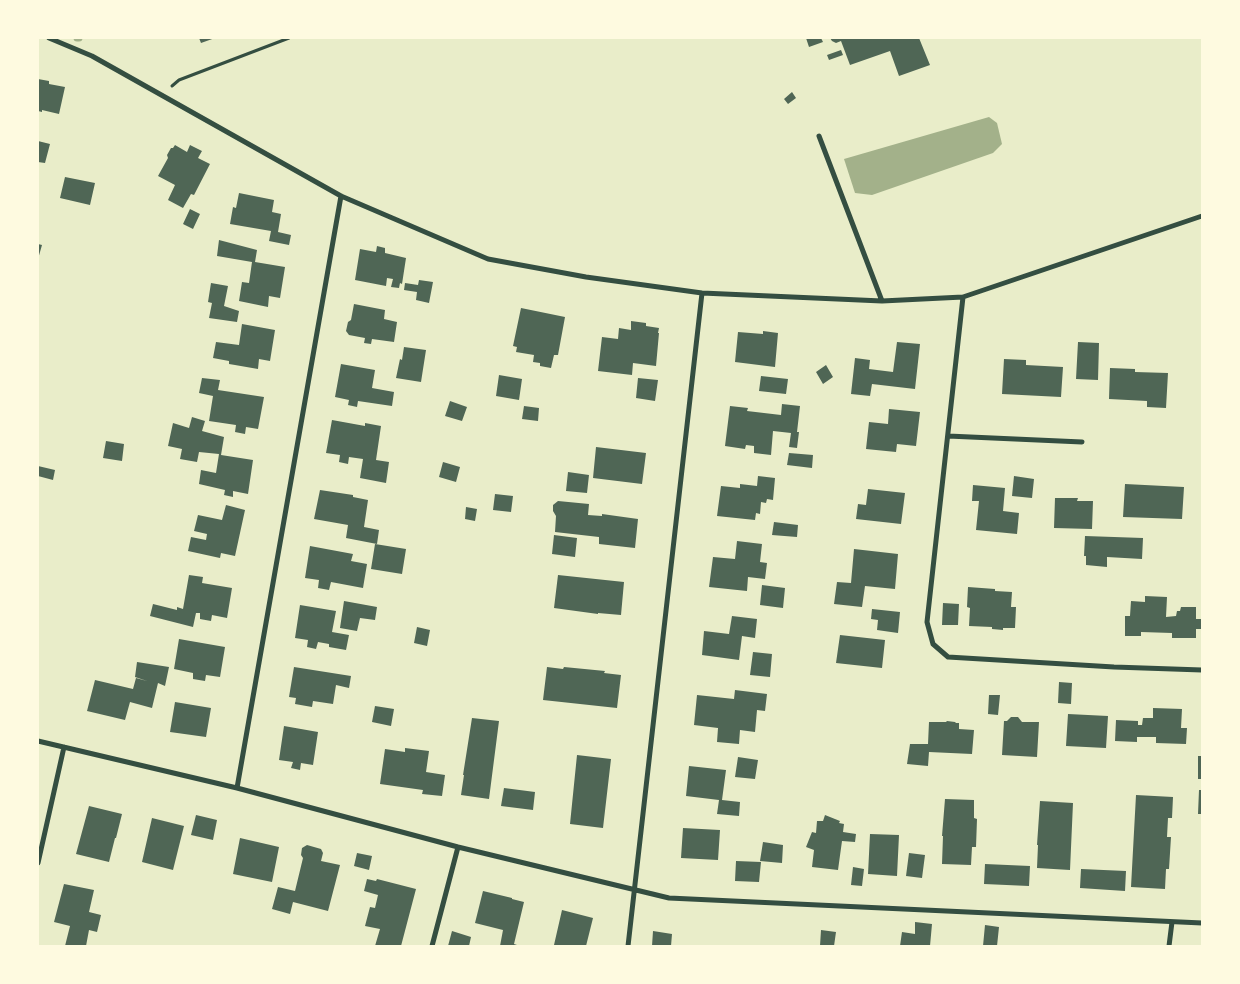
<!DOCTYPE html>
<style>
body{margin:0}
#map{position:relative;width:1240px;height:984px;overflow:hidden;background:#e9edc9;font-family:Roboto,sans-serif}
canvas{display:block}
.frame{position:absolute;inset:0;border:39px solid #fefae0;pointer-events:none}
</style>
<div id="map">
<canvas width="1240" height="984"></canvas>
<div class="frame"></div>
</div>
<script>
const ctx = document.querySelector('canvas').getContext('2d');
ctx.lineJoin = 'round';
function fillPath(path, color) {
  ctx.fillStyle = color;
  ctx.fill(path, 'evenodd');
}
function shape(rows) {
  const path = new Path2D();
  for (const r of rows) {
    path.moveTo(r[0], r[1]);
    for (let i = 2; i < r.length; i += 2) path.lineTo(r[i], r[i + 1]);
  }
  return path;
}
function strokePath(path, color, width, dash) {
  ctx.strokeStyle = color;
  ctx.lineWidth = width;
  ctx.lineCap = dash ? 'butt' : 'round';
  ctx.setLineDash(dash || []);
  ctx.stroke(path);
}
fillPath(shape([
 [989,117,997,123,1002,144,993,153,872,195,855,193,844,159]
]), '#a3b18a');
strokePath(shape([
 [77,38,79,38]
]), '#a3b18a', 7);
fillPath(shape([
 [199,38,215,38,201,43],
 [806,38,821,38,823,42,809,47],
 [830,38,919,38,930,65,899,76,890,51,850,65,841,41,836,43,832,41],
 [841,50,843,55,829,60,827,55],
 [38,79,49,81,49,84,65,87,59,114,42,110,42,112,38,111],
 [792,92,796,98,788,104,784,99],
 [38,141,50,144,45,163,38,162],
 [175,145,187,152,190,145,202,151,198,158,210,164,194,195,191,194,183,208,168,200,175,185,158,176,168,158,167,155,171,148,173,148],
 [65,177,95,183,90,205,60,198],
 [239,193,274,200,272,212,281,214,278,232,291,235,289,245,269,241,271,231,230,224,233,207,236,208],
 [190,209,200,214,193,229,183,224],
 [219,240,257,250,255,262,285,267,280,298,269,296,268,307,239,301,242,282,249,283,252,262,217,256],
 [38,244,42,245,38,259],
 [377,246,385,248,385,253,406,258,402,284,400,283,399,288,391,287,393,279,387,278,386,286,355,280,360,249,376,252],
 [419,280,433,282,429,303,416,300,417,292,404,290,405,283,418,285],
 [211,283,228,286,224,306,239,311,237,322,209,318,212,303,208,302],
 [354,304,385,310,384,319,397,322,394,342,372,339,371,344,364,343,365,338,349,335,346,331,348,322,351,320],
 [521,308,565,317,558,355,554,355,551,368,540,366,540,363,533,362,534,355,516,352,517,347,513,346],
 [631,321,646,323,646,326,659,328,658,333,659,333,656,366,633,363,632,375,598,371,602,337,618,339,619,328,631,330],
 [242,324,275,330,270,361,259,359,258,369,235,365,229,364,229,361,213,358,216,342,239,345],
 [763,331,778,333,775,367,735,362,738,332,763,334],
 [897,342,920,344,915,389,872,384,870,396,851,394,855,358,870,360,869,369,893,372],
 [1078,342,1099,343,1098,380,1076,379],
 [404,347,426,350,421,382,396,378,400,359,402,360],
 [1004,359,1026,360,1026,365,1063,367,1061,397,1002,394],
 [341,364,375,370,372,388,394,392,392,406,358,401,357,407,348,405,349,400,335,397],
 [826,365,833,377,823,384,816,372],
 [1110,368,1135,369,1135,372,1168,373,1166,408,1147,407,1147,401,1109,399],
 [499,375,522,379,519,400,496,396],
 [761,376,788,379,786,394,759,391],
 [202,378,220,380,218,390,264,397,258,429,246,427,245,434,235,432,236,425,209,421,213,396,199,393],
 [638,378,658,380,655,401,636,398],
 [450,401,467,407,462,421,445,416],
 [782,404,800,406,797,432,799,432,797,448,789,447,791,433,773,431,771,455,754,453,754,446,746,445,745,449,725,446,730,406,748,408,747,411,781,415],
 [524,406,539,408,538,421,522,419],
 [889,409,920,412,916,446,897,444,896,452,866,449,869,422,888,424],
 [192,417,205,421,202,431,224,437,221,455,253,460,248,494,233,491,233,497,224,495,225,490,199,484,201,470,216,473,219,454,199,452,197,462,180,459,182,449,168,446,173,423,189,428],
 [332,420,365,426,365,423,381,426,376,460,389,462,386,483,360,478,363,459,349,457,348,464,339,462,340,455,326,453],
 [106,441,124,444,122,461,103,458],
 [596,447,646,453,642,484,593,478],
 [789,453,813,455,812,468,787,465],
 [443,462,460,467,456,482,439,477],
 [38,466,55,470,53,480,38,476],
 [568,472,589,475,587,493,566,491],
 [758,476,775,478,773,500,767,499,766,503,761,502,760,514,756,513,755,520,717,516,721,486,740,488,740,484,757,486],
 [1014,476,1034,479,1032,498,1012,496],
 [1125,484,1184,487,1182,519,1123,517],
 [973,485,1005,488,1003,511,1019,513,1017,534,976,530,979,501,972,501],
 [868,489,905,493,901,524,856,519,858,504,866,505],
 [320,490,353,495,353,497,368,500,364,527,379,530,377,544,346,538,348,525,314,519],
 [495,494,513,496,511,512,493,510],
 [1055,498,1078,498,1077,501,1093,501,1092,529,1054,528],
 [558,501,589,504,588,515,602,516,602,514,638,519,635,548,599,544,599,537,555,532,556,516,553,511,553,505],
 [226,505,245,510,235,556,221,553,220,558,188,551,191,537,206,540,207,534,194,531,198,515,222,520],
 [466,507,477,509,475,521,465,519],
 [774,522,798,525,797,537,772,535],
 [554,535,577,538,575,557,552,554],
 [1085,536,1143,538,1142,559,1107,557,1107,567,1086,565,1086,556,1084,556],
 [737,541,762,544,760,562,767,563,765,579,748,577,747,591,709,587,713,557,735,559],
 [375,544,406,549,402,574,371,569],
 [310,546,353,554,351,561,367,564,363,588,331,582,329,590,318,588,319,580,305,578],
 [854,549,898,554,895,589,865,586,862,607,834,604,837,582,851,583],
 [189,575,203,577,202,583,232,588,227,618,212,615,211,621,200,619,200,613,196,613,193,627,150,616,153,604,177,610,177,607,183,609],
 [558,575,624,582,621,615,598,613,598,614,554,608],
 [762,585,785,588,783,608,760,605],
 [968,587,995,589,995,591,1012,592,1011,607,1016,607,1015,628,1003,628,1003,630,992,629,992,627,969,626,970,608,967,607],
 [1145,596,1167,597,1166,617,1176,616,1177,611,1180,611,1181,607,1196,607,1196,619,1202,619,1202,629,1196,629,1196,638,1172,638,1172,633,1141,632,1141,636,1125,636,1125,616,1130,616,1131,601,1145,602],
 [344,601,377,607,375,620,360,618,357,631,340,628],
 [943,603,959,604,958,625,942,625],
 [300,605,336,611,332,632,349,635,346,650,329,647,329,644,318,642,316,649,307,647,308,640,295,638],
 [872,609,900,612,898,633,877,630,878,620,871,619],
 [732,616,757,619,755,638,742,636,739,660,702,655,704,631,729,634],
 [417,627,430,630,427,646,414,643],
 [840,635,885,640,882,668,836,663],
 [179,639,225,647,220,677,206,675,205,681,193,679,193,673,174,669],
 [753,652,772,654,770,677,750,675],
 [137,662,169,667,165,686,158,683,152,708,130,702,125,720,87,711,95,680,133,689,136,678,147,681,135,677],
 [294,667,351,676,349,688,336,685,333,704,313,701,312,707,295,704,296,698,289,697],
 [547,667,563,669,564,667,605,671,604,673,621,675,617,708,543,700],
 [1059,682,1072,683,1071,704,1058,703],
 [735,690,767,694,765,711,757,710,755,732,740,730,739,744,717,742,718,728,694,725,697,695,734,699],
 [989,695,1000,695,998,715,988,714],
 [175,702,211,708,206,737,170,732],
 [375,706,394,709,391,726,372,722],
 [1153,708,1182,709,1181,728,1187,728,1186,744,1156,743,1156,737,1137,737,1137,742,1115,741,1116,720,1138,721,1138,725,1142,725,1143,718,1153,718],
 [1068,714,1108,716,1106,748,1066,746],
 [1011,717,1018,717,1022,722,1039,722,1037,757,1002,755,1004,721,1007,721],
 [472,718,499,721,489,799,461,795,464,775,463,775],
 [947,721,955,722,956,723,959,723,959,729,974,730,972,754,929,752,928,766,907,764,910,744,928,744,929,722,946,722],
 [284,726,318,732,313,765,301,763,300,770,291,768,293,762,279,760],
 [405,748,429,751,426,772,445,775,442,796,422,794,423,790,380,784,385,749,405,752],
 [577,755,611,759,603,828,570,824],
 [1198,756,1202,756,1202,779,1198,779],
 [738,757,758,760,755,779,735,777],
 [689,766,726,770,722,800,740,802,739,816,717,814,719,800,686,796],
 [504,788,535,792,533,810,501,806],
 [1199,790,1202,790,1202,814,1198,814],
 [1136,795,1173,797,1172,818,1168,818,1167,837,1171,837,1169,869,1166,869,1165,889,1131,887],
 [945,799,974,800,974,818,977,819,976,847,972,847,971,865,942,864,943,836,942,836],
 [1040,801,1073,803,1070,870,1037,868,1038,845,1037,845],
 [89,806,122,814,116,838,115,838,109,862,76,854],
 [196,815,217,820,213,840,191,835],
 [825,815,840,821,839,823,844,824,843,832,856,834,855,842,842,841,838,870,812,867,814,850,806,847,812,832,816,833,817,821,823,821],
 [152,818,184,826,173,870,142,862],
 [683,828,720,830,718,860,681,858],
 [870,834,899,835,897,876,868,874],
 [240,838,279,847,272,882,233,874],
 [763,842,783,845,782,863,760,861],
 [307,845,321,849,323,853,321,861,340,865,328,911,293,902,290,914,272,909,278,887,295,891,303,858,301,855,302,848],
 [357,853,372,856,369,870,354,866],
 [909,853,925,855,922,878,906,876],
 [736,861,761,862,759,882,735,881],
 [985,864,1030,866,1029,886,984,884],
 [853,867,864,869,862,886,851,885],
 [1081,869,1126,871,1125,891,1080,888],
 [367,879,376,881,377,879,416,889,401,946,375,946,380,929,365,926,370,907,375,908,378,895,364,891],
 [64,884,94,890,89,912,101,915,97,932,89,930,86,946,65,946,70,926,54,922],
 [483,891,512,898,512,899,524,902,514,944,517,945,517,946,500,946,503,930,475,923],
 [562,910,593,918,586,946,561,946,554,945],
 [915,922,932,924,930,946,900,946,902,932,915,934],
 [985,925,999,927,997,946,983,946],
 [821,930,836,932,834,946,820,946],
 [452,931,471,937,469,946,448,946],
 [653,931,672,934,671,946,652,946]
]), '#4f6655');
strokePath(shape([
 [172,86,179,80,289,38]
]), '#344e41', 3);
strokePath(shape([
 [49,38,92,56,341,196,488,259,586,277,702,293,882,301,963,297,1202,216],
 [819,136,882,301],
 [963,297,927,622,933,644,948,657,1114,667,1202,670],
 [948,436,1082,442],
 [38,741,237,788,458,847,669,898,1202,923],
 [237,788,341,196],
 [38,863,64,747],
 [432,946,458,847],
 [628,946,702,293],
 [1169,946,1172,922]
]), '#344e41', 5);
</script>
